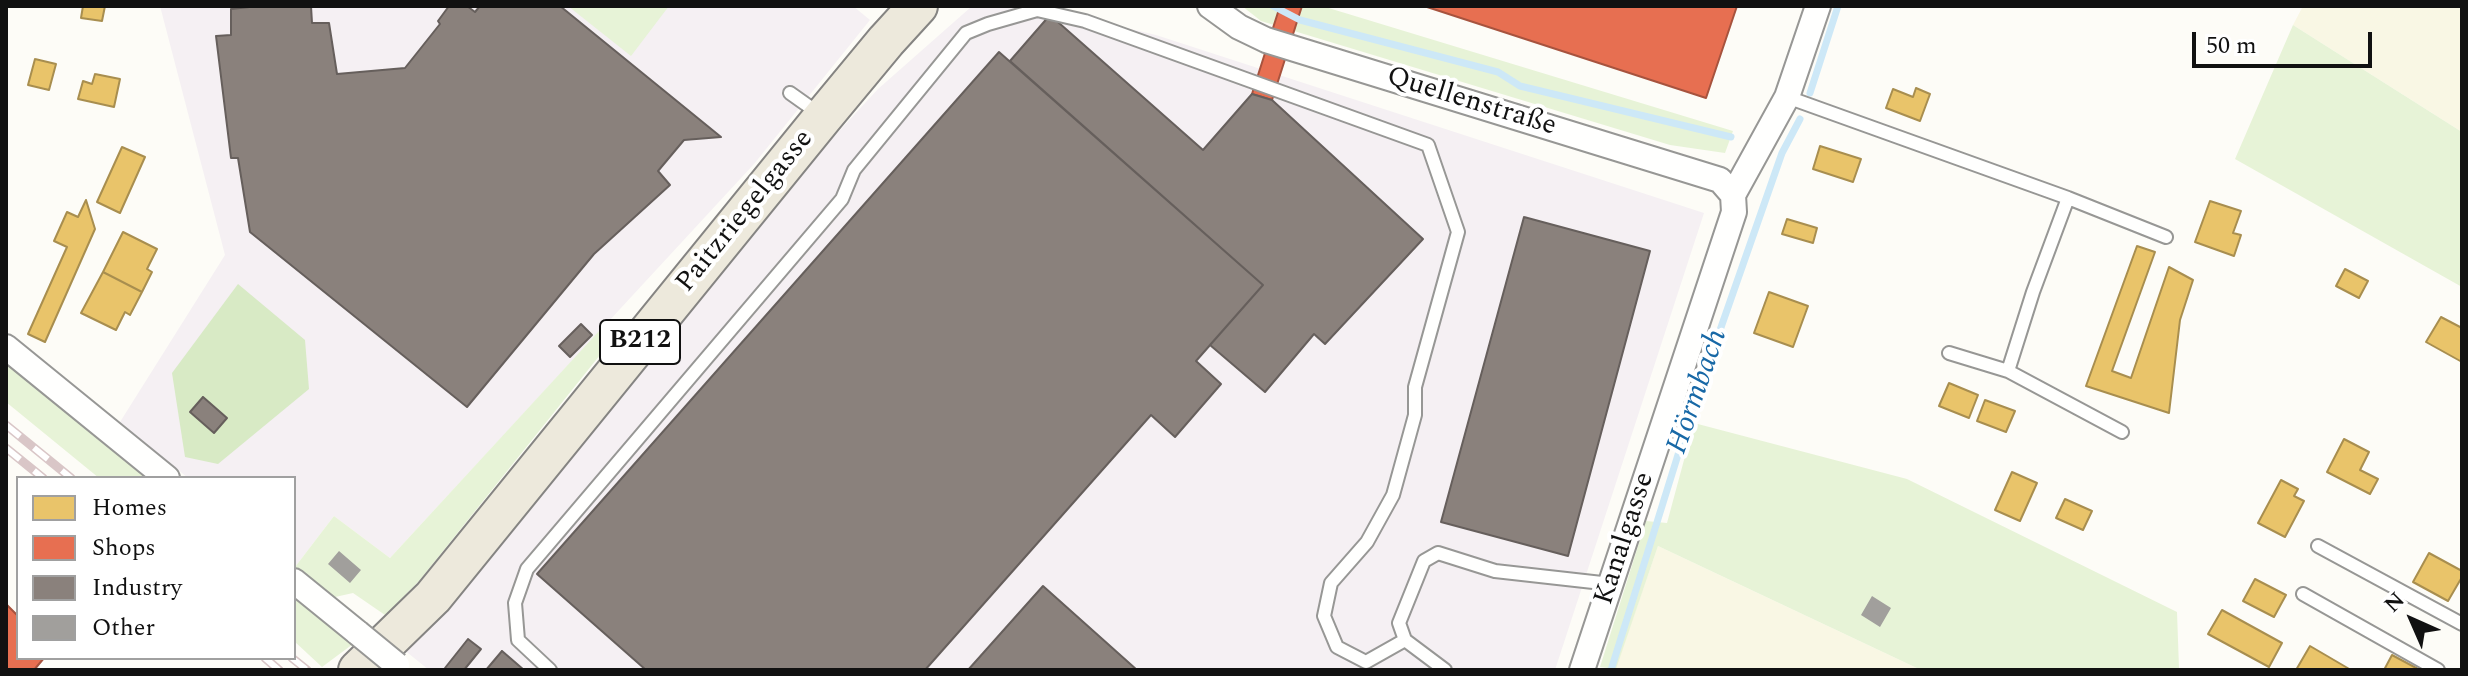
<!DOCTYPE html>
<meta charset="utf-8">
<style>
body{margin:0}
#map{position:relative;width:2468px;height:676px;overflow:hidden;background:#fdfcf7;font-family:Spectral,serif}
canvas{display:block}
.frame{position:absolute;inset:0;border:8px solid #111;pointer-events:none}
.legend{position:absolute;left:16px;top:476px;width:280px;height:184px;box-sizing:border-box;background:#fff;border:2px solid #a0a0a0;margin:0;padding:10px 14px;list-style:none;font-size:24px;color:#111}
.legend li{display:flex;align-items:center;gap:16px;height:40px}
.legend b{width:40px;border:2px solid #a0a0a0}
.north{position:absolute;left:2372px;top:580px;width:80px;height:80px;-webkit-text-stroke:6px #fff;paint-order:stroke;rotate:315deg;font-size:22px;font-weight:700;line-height:32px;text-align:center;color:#111}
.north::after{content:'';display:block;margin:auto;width:28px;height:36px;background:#111;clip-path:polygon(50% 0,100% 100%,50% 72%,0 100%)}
.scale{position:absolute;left:2192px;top:32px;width:180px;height:36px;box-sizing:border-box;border:4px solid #111;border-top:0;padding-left:10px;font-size:24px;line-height:28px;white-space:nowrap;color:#111;-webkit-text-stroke:6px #fff;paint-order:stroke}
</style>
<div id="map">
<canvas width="2468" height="676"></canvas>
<div class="frame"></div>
<ul class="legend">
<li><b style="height:22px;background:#e9c46a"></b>Homes</li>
<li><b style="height:22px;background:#e76f51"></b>Shops</li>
<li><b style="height:22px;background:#8a817c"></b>Industry</li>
<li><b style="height:22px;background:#a19f9c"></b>Other</li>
</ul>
<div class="north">N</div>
<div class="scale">50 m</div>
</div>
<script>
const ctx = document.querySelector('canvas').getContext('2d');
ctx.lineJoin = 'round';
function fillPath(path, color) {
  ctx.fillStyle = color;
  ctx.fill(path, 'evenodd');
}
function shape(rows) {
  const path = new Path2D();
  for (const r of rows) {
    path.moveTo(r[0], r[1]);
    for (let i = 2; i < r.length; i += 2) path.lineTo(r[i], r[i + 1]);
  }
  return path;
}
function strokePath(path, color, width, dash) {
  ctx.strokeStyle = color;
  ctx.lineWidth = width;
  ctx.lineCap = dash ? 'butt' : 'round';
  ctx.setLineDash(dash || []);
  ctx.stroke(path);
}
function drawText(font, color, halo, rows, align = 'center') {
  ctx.font = font + ' Spectral,serif';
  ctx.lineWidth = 8;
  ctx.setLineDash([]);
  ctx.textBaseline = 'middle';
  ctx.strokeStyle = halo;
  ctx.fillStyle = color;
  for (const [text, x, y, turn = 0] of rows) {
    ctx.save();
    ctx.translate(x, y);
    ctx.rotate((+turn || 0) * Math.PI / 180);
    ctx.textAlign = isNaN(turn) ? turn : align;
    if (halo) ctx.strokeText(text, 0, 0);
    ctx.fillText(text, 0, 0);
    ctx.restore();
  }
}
fillPath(shape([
 [160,6,853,6,870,20,754,164,390,558,334,516,295,567,294,478,188,478,120,422,225,255],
 [1035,6,1156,35,1704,213,1555,670,429,670,403,649,793,181,878,89,971,7]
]), '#f5f0f3');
fillPath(shape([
 [2303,6,2462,6,2462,132,2293,25],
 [1658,546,1921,670,1615,670]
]), '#f9f7e4');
fillPath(shape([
 [568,6,669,6,631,56],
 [1242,6,1322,6,1733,131,1725,153,1670,145,1261,21],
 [2293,25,2462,132,2462,287,2235,159],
 [600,330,612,340,419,581,385,615,353,593,335,597,295,567,334,516,390,558],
 [6,364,106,445,156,478,99,478,6,402],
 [1694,423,1907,479,2177,612,2179,668,2178,670,1921,670,1658,546,1616,669,1600,667,1646,521,1667,523],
 [294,594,353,644,322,667,294,641]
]), '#e7f3d7');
fillPath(shape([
 [238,284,305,340,309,389,218,464,185,457,172,373]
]), '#d8eac5');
const homes = shape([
 [83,6,105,6,102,21,81,18,83,6],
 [35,59,56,64,49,90,28,85,35,59],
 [95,74,120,79,114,107,78,99,83,81,92,84,95,74],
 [1916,88,1930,94,1920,121,1886,108,1893,89,1913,97,1916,88],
 [1820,146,1861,159,1853,182,1813,169,1820,146],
 [122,147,145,157,120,213,97,202,122,147],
 [86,200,95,229,45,342,28,334,67,247,54,241,67,212,78,217,86,200],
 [2210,201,2241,211,2233,233,2241,235,2234,256,2195,242,2210,201],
 [1787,219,1817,228,1813,243,1782,234,1787,219],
 [123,232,157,249,147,269,152,272,142,292,103,272,123,232],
 [2137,246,2155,252,2112,371,2131,378,2169,267,2193,280,2180,320,2169,413,2086,386,2137,246],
 [2345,269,2368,281,2359,298,2336,286,2345,269],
 [103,272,142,292,130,315,125,312,116,330,81,313,103,272],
 [1769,292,1808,306,1793,347,1754,333,1769,292],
 [2441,317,2462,328,2462,362,2426,342,2441,317],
 [1949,383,1978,395,1969,418,1939,406,1949,383],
 [1985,400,2015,411,2006,432,1977,421,1985,400],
 [2344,439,2369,452,2360,470,2378,479,2370,494,2327,472,2344,439],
 [2012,472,2037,483,2020,521,1995,510,2012,472],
 [2281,480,2298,489,2294,496,2304,501,2285,537,2258,523,2281,480],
 [2065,499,2092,511,2083,530,2056,518,2065,499],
 [2429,553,2462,571,2462,577,2448,601,2413,582,2429,553],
 [2255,579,2286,595,2274,617,2243,601,2255,579],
 [2222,610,2282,643,2269,667,2208,634,2222,610],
 [2310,646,2351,670,2296,670,2310,646],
 [2392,655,2420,670,2384,670,2392,655]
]);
fillPath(homes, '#e9c46a');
strokePath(homes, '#a88e4f', 2);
const shops = shape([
 [1280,6,1302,6,1272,100,1252,94,1280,6],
 [1424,6,1737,6,1706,98,1424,6],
 [6,604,18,616,18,658,44,658,34,670,6,670,6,604]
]);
fillPath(shops, '#e76f51');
strokePath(shops, '#a7533e', 2);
const industry = shape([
 [259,6,311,6,312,23,329,23,337,74,405,68,440,24,438,21,449,6,467,6,475,12,480,6,560,6,721,137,684,140,658,171,670,185,594,254,467,407,250,232,238,158,231,158,216,36,231,35,231,9,259,6],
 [1050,15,1203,150,1252,94,1272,100,1423,239,1325,344,1314,334,1265,392,1210,345,1263,285,1010,61,1050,15],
 [999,52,1263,285,1196,361,1221,384,1175,437,1151,415,925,670,646,670,537,574,999,52],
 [1524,217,1650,251,1568,556,1441,522,1524,217],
 [581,324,592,335,570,357,559,346,581,324],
 [203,397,227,418,214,433,190,412,203,397],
 [1043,586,1137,670,968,670,1043,586],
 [468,639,481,649,464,670,447,670,445,668,468,639],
 [502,651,524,670,486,670,502,651]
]);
fillPath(industry, '#8a817c');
strokePath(industry, '#665f5c', 2);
strokePath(shape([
 [1273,6,1300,20,1498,72,1520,86,1731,137],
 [1810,93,1838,6],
 [1611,670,1691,413,1782,153,1800,119]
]), '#cde8f7', 7);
fillPath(shape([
 [339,551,361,570,350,583,328,564],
 [1872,596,1891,608,1880,627,1861,615]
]), '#a19f9c');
const lane = shape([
 [790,93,821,115],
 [1787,97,2068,198,2166,237],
 [2068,198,2033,292,2008,371,2122,432],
 [1949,353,2008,371],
 [2318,546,2462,624],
 [2303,594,2438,670],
 [550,670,518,640,515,603,527,569,842,199,854,170,966,33,988,24,1037,10,1085,21,1428,145,1458,232,1415,387,1415,415,1393,495,1367,542,1331,583,1324,616,1337,647,1366,662,1405,640],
 [1445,670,1405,640,1399,623,1424,561,1438,553,1495,571,1611,584]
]);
const street = shape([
 [1210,6,1239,27,1266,40,1720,180,1733,195],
 [6,347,167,478],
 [294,581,358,633],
 [1582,670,1734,212,1733,195,1787,97,1818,6]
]);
const primary = shape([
 [358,670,433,597,823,117,886,41,918,6]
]);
strokePath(lane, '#979795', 16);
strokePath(street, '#979795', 28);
strokePath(primary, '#858482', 42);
strokePath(lane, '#fffffe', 12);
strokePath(street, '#fffffe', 24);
strokePath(primary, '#ede9dc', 38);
const rail = shape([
 [6,425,71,478],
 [6,448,43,478],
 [265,658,279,670],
 [292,658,307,670]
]);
strokePath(rail, '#d9c6c7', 9);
strokePath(rail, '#fff', 6, [18]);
const streetBridge = shape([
 [358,633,397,665]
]);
strokePath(streetBridge, '#979795', 28, []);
strokePath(streetBridge, '#fffffe', 24);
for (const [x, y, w] of [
 [640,342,80]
]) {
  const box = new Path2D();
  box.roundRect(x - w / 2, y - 22, w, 44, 6);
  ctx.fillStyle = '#fff';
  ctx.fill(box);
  strokePath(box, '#111', 2);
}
drawText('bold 26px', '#111', null, [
 ["B212",640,342]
]);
drawText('28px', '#111', '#fff', [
 ["Quellenstraße",1471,103,17],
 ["Paitzriegelgasse",746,212,-51],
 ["Kanalgasse",1626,539,-72]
]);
drawText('italic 30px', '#1768a6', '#fff', [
 ["Hörmbach",1699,392,-71]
]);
</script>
